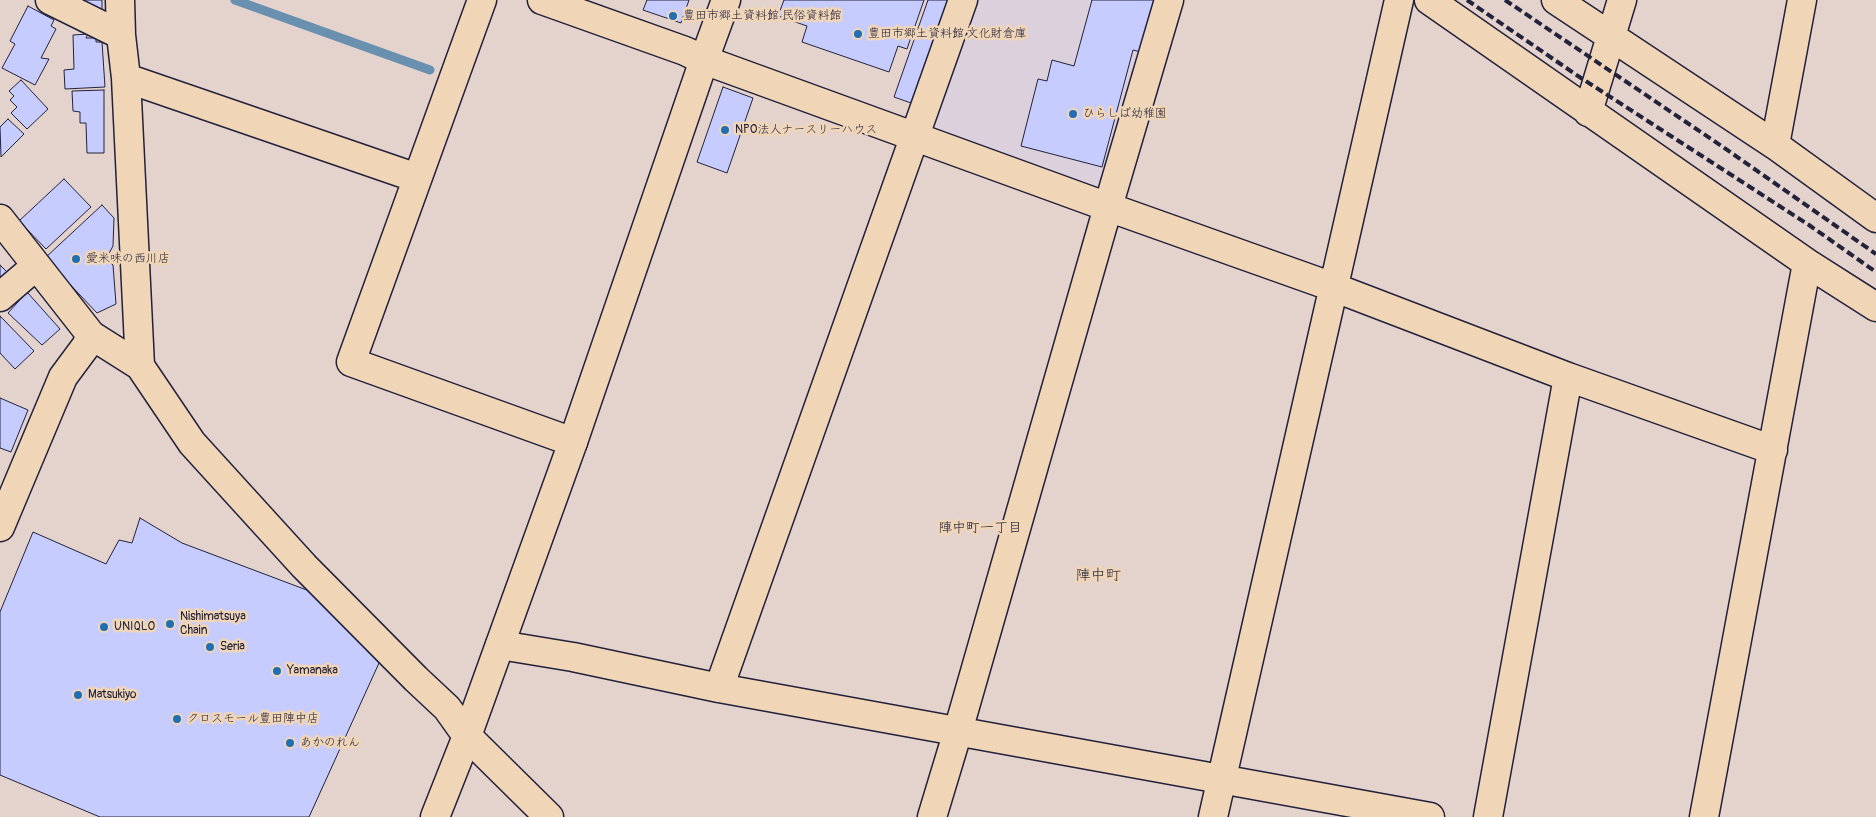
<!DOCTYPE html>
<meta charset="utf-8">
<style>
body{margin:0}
canvas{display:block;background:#e4d2cd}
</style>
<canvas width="1876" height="817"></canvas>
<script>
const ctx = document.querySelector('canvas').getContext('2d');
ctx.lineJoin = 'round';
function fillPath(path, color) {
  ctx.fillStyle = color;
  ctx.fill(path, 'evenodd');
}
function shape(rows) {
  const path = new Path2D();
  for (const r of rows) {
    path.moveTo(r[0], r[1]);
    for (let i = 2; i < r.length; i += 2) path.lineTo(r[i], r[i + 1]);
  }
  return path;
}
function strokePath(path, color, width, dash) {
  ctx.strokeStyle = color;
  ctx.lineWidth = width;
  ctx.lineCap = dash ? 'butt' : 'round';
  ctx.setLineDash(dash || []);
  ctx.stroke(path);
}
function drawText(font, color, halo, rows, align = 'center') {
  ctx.font = font + ' Pangolin,"Klee One",sans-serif';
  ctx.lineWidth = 5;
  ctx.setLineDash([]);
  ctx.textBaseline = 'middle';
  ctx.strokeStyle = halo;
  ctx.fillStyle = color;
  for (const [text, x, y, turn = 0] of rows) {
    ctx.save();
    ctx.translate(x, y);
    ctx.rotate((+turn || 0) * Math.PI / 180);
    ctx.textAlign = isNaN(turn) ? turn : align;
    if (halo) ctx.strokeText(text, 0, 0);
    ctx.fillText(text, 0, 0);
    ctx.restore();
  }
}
fillPath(shape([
 [972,0,1161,0,1106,190,927,126]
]), '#dbd0dc');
strokePath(shape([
 [235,0,430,70]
]), '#6990ae', 9);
const building = shape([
 [66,0,102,0,102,9,94,14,66,0],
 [647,0,689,0,681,23,643,10,647,0],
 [784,0,924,0,907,49,898,46,889,72,802,42,807,26,778,16,784,0],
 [928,0,948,0,911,103,894,97,928,0],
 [1092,0,1155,0,1141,52,1133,50,1102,167,1021,146,1038,79,1047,81,1052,60,1074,66,1092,0],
 [28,6,54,20,51,26,56,29,41,58,49,59,35,85,2,68,15,44,10,41,28,6],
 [88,34,86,38,96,38,96,42,102,42,105,87,65,89,64,70,74,69,73,35,88,34],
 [21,80,48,109,27,129,11,113,17,107,10,100,14,96,9,91,21,80],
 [723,87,753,98,727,173,697,162,723,87],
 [104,90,104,153,87,153,86,123,80,123,80,112,73,111,72,91,104,90],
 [8,119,24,134,1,157,0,127,8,119],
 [64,179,91,207,46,249,19,221,64,179],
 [102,205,114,218,113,246,106,259,113,265,116,304,97,313,45,258,102,205],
 [0,265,8,273,0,280,0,265],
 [27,292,60,329,42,345,8,313,27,292],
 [0,316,34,351,15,369,0,353,0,316],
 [0,398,28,410,11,452,0,448,0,398],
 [140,518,182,543,312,592,379,663,309,817,100,817,0,775,0,612,33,532,106,564,119,540,132,543,140,518]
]);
fillPath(building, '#c7ccff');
strokePath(building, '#22223b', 1);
const street = shape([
 [50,0,121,35],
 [120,0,121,35,126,78,140,366],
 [482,0,351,362,573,442],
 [542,0,685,51,704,60,1108,207,1333,287,1568,377,1773,450],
 [1429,0,1807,263,1876,307],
 [1556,0,1775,145,1876,218],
 [126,78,417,178],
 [1588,112,1622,0],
 [1775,145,1802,0],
 [0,219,91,335,140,366,192,443,304,566,416,679,447,708,467,736,549,817],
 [0,297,36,266],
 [0,527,63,377,86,346,91,335],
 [500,645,573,657,719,688,1430,817],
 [719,688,963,0],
 [932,817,958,731,1108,207,1169,0],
 [1213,817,1399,0],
 [1488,817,1568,377],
 [1704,817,1807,263]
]);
const secondary = shape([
 [435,817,467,736,573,442,704,60,726,0]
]);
strokePath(street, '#22223b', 31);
strokePath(secondary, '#22223b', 31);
strokePath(street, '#f0d5b7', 28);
strokePath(secondary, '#f0d5b7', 28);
strokePath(shape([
 [1467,0,1581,78,1809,225,1876,272],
 [1505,0,1723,147,1876,254]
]), '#22223b', 4, [8, 4]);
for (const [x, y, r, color] of [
 [673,16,5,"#1f6fb2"],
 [858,34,5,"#1f6fb2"],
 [1073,114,5,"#1f6fb2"],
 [725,130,5,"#1f6fb2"],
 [76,259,5,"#1f6fb2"],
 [170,624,5,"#1f6fb2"],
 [104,627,5,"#1f6fb2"],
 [210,647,5,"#1f6fb2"],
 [277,671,5,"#1f6fb2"],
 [78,695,5,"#1f6fb2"],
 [177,719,5,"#1f6fb2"],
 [290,743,5,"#1f6fb2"]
]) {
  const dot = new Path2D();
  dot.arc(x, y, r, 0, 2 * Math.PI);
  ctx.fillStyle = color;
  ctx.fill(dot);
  strokePath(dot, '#f0d5b7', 2);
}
drawText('12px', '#22223b', '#f0d5b7', [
 ["豊田市郷土資料館 民俗資料館",683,16],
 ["豊田市郷土資料館 文化財倉庫",868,34],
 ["ひらしば幼稚園",1083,114],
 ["NPO法人ナースリーハウス",735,130],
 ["愛米味の西川店",86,259],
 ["Nishimatsuya",180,617],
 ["Chain",180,631],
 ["UNIQLO",114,627],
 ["Seria",220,647],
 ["Yamanaka",287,671],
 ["Matsukiyo",88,695],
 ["クロスモール豊田陣中店",187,719],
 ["あかのれん",300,743]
], 'left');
drawText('14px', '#22223b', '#f0d5b7', [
 ["陣中町一丁目",980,528]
]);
drawText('15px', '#22223b', '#f0d5b7', [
 ["陣中町",1098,576]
]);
</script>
